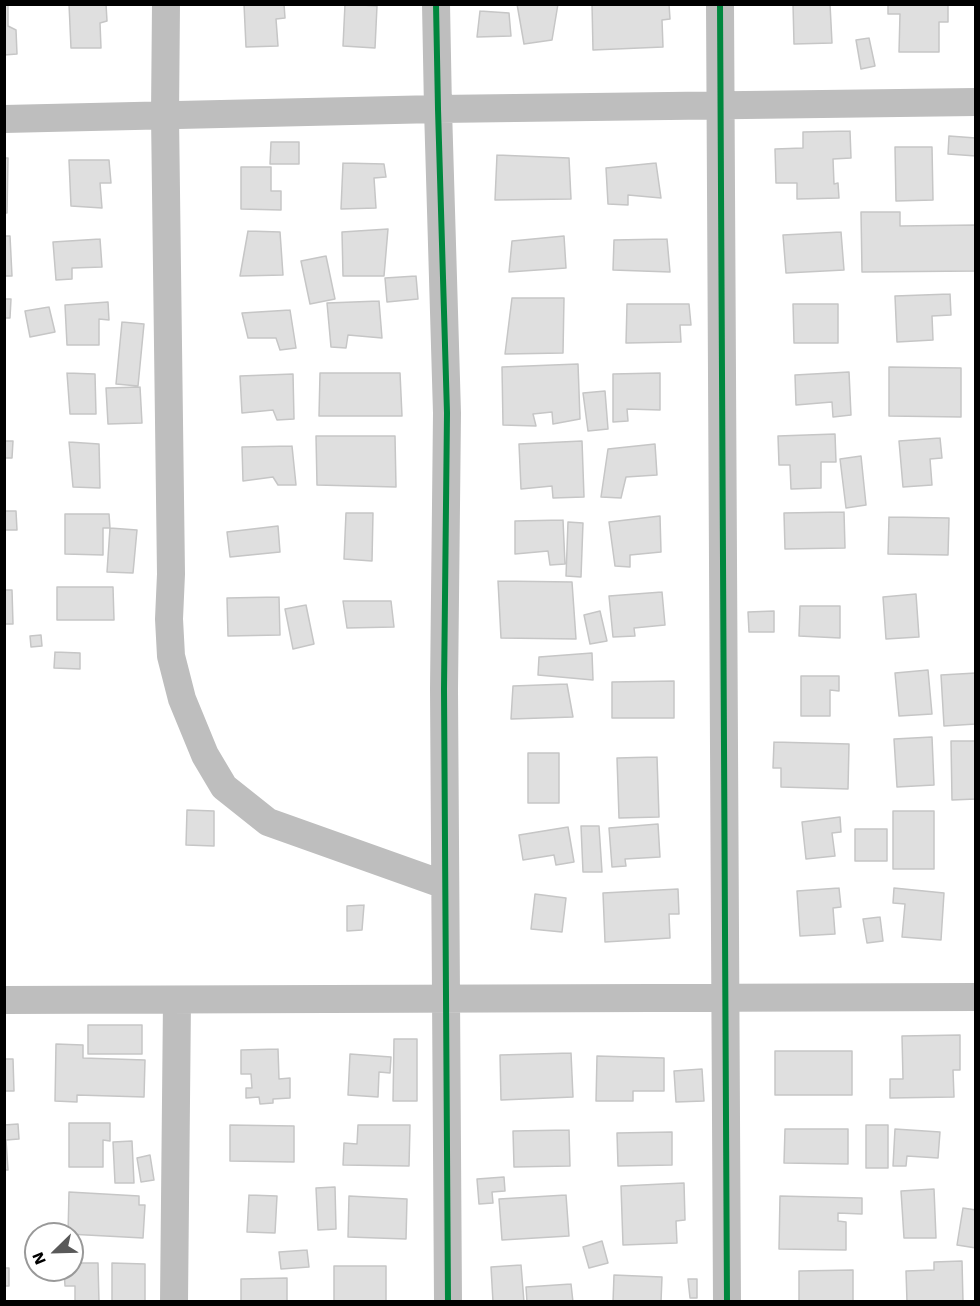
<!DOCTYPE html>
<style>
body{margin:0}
#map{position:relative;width:980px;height:1306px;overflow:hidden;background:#fff;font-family:"Work Sans",sans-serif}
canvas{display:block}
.frame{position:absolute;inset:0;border:6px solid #000;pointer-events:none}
.north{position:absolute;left:24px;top:1222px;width:60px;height:60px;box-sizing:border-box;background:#fff;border:2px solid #999;border-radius:50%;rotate:247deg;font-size:16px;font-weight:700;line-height:24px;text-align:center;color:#000}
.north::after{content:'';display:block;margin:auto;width:21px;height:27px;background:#595959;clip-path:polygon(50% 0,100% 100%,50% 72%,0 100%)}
</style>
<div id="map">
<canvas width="980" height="1306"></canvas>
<div class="frame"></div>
<div class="north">N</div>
</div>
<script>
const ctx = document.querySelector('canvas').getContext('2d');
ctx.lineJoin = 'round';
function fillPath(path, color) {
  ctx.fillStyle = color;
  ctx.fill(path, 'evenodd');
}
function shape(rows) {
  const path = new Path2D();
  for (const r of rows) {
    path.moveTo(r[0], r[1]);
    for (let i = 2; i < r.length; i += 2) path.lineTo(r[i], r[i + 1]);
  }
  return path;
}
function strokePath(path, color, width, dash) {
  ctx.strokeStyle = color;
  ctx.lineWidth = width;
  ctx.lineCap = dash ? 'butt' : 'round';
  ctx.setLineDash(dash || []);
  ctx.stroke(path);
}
const building = shape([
 [4,4,8,4,8,26,16,30,17,54,4,55,4,4],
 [69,4,106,4,107,21,100,23,101,48,71,48,69,4],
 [244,4,284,4,285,18,276,19,278,46,246,47,244,4],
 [345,4,377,6,375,48,343,46,345,4],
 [517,4,558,4,552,40,524,44,517,4],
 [592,4,669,4,670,19,662,20,663,47,593,50,592,4],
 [793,4,830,4,832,43,794,44,793,4],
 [888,4,948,4,948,22,939,22,939,52,899,52,900,14,888,14,888,4],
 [480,11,509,13,511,36,477,37,480,11],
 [869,38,875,66,861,69,856,40,869,38],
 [850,131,851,158,833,159,834,184,838,183,839,198,797,199,797,183,776,183,775,149,803,148,803,132,850,131],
 [949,136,976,138,976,156,948,154,949,136],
 [271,142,299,142,299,164,270,164,271,142],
 [895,147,932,147,933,200,896,201,895,147],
 [497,155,569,158,571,199,495,200,497,155],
 [4,158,8,158,7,213,4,213,4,158],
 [69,160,109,160,111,183,100,183,102,208,71,206,69,160],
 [343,163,384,164,386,177,374,178,376,208,341,209,343,163],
 [656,163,661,198,628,195,628,205,608,204,606,168,656,163],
 [241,167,271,167,271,191,281,191,281,210,241,209,241,167],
 [861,212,900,212,900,226,976,225,976,271,862,272,861,212],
 [388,229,384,276,343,276,342,232,388,229],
 [248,231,280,232,283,275,240,276,248,231],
 [841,232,844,270,786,273,783,235,841,232],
 [4,236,10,236,12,276,4,276,4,236],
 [564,236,566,268,509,272,512,241,564,236],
 [100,239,102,267,72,268,72,279,56,280,53,242,100,239],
 [667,239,670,272,613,270,614,240,667,239],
 [326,256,335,299,310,304,301,261,326,256],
 [416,276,418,299,387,302,385,278,416,276],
 [950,294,951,315,932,316,933,340,897,342,895,296,950,294],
 [512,298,564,298,563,353,505,354,512,298],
 [4,299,11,299,10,318,4,318,4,299],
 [379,301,382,338,348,335,346,348,331,347,327,303,379,301],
 [108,302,109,320,99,319,99,345,67,345,65,305,108,302],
 [627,304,689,304,691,325,680,325,681,342,626,343,627,304],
 [793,304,838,304,838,343,794,343,793,304],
 [49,307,55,332,30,337,25,311,49,307],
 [290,310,296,348,280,350,276,338,248,338,242,313,290,310],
 [122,322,144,324,138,386,116,384,122,322],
 [578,364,580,419,553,424,552,412,533,414,536,426,503,425,502,367,578,364],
 [889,367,961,368,961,417,889,416,889,367],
 [849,372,851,415,833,417,832,402,796,405,795,375,849,372],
 [67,373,95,374,96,414,70,414,67,373],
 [320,373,400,373,402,416,319,416,320,373],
 [660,373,660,410,627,409,628,421,613,422,613,374,660,373],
 [293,374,294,419,277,420,273,410,242,413,240,376,293,374],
 [140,387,142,423,108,424,106,388,140,387],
 [605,391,608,429,588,431,583,393,605,391],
 [835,434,836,462,821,462,821,488,791,489,790,465,779,465,778,436,835,434],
 [316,436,395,436,396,487,317,485,316,436],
 [940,438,942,458,930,459,932,485,903,487,899,441,940,438],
 [4,441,13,441,12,458,5,458,5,481,4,441],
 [582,441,584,497,553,498,552,486,521,489,519,444,582,441],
 [69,442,99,444,100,488,73,487,69,442],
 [655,444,657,475,626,477,621,498,601,497,608,449,655,444],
 [292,446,296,485,278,485,273,477,243,481,242,447,292,446],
 [861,456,866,505,846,508,840,459,861,456],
 [4,511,16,511,17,530,4,530,4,511],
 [844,512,845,548,785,549,784,513,844,512],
 [346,513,373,513,372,561,344,559,346,513],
 [65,514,109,514,110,528,103,528,103,555,65,554,65,514],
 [660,516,661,552,630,555,630,567,615,566,609,522,660,516],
 [889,517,949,518,948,555,888,554,889,517],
 [563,520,565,564,550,565,548,551,515,554,515,521,563,520],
 [568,522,583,523,581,577,566,576,568,522],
 [278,526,280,552,230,557,227,532,278,526],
 [110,528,137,530,133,573,107,572,110,528],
 [498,581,572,582,576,639,501,638,498,581],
 [57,587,113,587,114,620,57,620,57,587],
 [4,590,12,590,13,624,4,624,4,590],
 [662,592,665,625,634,628,635,636,613,637,609,596,662,592],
 [916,594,919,637,886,639,883,597,916,594],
 [279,597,280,635,228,636,227,598,279,597],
 [343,601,391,601,394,627,347,628,343,601],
 [306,605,314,644,293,649,285,609,306,605],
 [800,606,840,606,840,638,799,636,800,606],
 [600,611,607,641,590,644,584,615,600,611],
 [774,611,774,632,749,632,748,612,774,611],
 [41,635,42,646,31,647,30,636,41,635],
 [55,652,80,653,80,669,54,668,55,652],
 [592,653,593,680,538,675,539,657,592,653],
 [928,670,932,714,899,716,895,673,928,670],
 [976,673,976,724,944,726,941,675,976,673],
 [801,676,839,676,839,691,830,690,830,716,801,716,801,676],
 [674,681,674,718,612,718,612,682,674,681],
 [567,684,573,717,511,719,513,686,567,684],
 [932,737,934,785,897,787,894,739,932,737],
 [951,741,976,741,976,799,952,800,951,741],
 [774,742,849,744,848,789,781,787,781,768,773,768,774,742],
 [528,753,559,753,559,803,528,803,528,753],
 [657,757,659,817,619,818,617,758,657,757],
 [187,810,214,811,214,846,186,845,187,810],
 [893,811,934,811,934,869,893,869,893,811],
 [840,817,841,832,832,833,835,856,806,859,802,822,840,817],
 [658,824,660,857,625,859,626,866,612,867,609,828,658,824],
 [581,826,599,826,602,872,583,872,581,826],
 [568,827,574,862,556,865,554,855,523,860,519,835,568,827],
 [855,829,887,829,887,861,855,861,855,829],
 [839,888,841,907,833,908,835,934,800,936,797,891,839,888],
 [894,888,944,893,941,940,902,937,905,904,893,903,894,888],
 [678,889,679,914,669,914,670,938,605,942,603,893,678,889],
 [535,894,566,898,562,932,531,929,535,894],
 [364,905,362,930,347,931,347,906,364,905],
 [880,917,883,941,867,943,863,919,880,917],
 [88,1025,142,1025,142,1054,88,1054,88,1025],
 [960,1035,960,1070,953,1070,954,1097,890,1098,890,1079,903,1079,902,1036,960,1035],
 [394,1039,417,1039,417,1101,393,1101,394,1039],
 [56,1044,83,1045,83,1058,145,1060,144,1097,77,1095,77,1102,55,1101,56,1044],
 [278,1049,279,1079,290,1078,290,1098,273,1099,273,1103,260,1104,259,1097,246,1098,246,1088,252,1088,251,1074,241,1074,241,1050,278,1049],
 [775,1051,852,1051,852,1095,775,1095,775,1051],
 [571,1053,573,1097,501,1100,500,1055,571,1053],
 [350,1054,391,1057,390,1073,379,1072,378,1097,348,1095,350,1054],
 [597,1056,664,1058,664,1091,633,1091,633,1101,596,1101,597,1056],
 [4,1059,13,1059,14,1091,4,1091,4,1059],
 [702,1069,704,1101,676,1102,674,1071,702,1069],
 [69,1123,110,1123,110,1141,103,1140,103,1167,69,1167,69,1123],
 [18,1124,19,1139,6,1140,8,1170,4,1170,4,1125,18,1124],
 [230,1125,294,1126,294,1162,230,1161,230,1125],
 [358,1125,410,1125,409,1166,343,1165,344,1143,357,1144,358,1125],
 [866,1125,888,1125,888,1168,866,1168,866,1125],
 [785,1129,848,1129,848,1164,784,1163,785,1129],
 [895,1129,940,1132,938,1158,907,1156,906,1166,893,1166,895,1129],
 [569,1130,570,1166,514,1167,513,1131,569,1130],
 [672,1132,672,1165,618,1166,617,1133,672,1132],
 [132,1141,134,1183,115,1183,113,1142,132,1141],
 [150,1155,154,1180,141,1182,137,1158,150,1155],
 [504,1177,505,1191,492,1192,493,1203,479,1204,477,1179,504,1177],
 [684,1183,685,1220,676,1221,677,1243,623,1245,621,1186,684,1183],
 [335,1187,336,1229,318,1230,316,1188,335,1187],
 [934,1189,936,1238,904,1238,901,1191,934,1189],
 [69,1192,139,1196,139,1205,145,1205,143,1238,68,1234,69,1192],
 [249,1195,277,1196,275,1233,247,1232,249,1195],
 [566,1195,569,1236,502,1240,499,1199,566,1195],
 [349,1196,407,1199,406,1239,348,1237,349,1196],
 [780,1196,862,1198,862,1214,838,1213,838,1221,846,1222,846,1250,779,1249,780,1196],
 [963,1208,976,1210,976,1248,957,1245,963,1208],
 [602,1241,608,1263,589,1268,583,1247,602,1241],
 [307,1250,309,1267,281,1269,279,1252,307,1250],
 [962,1261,963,1302,907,1302,906,1271,934,1270,934,1262,962,1261],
 [72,1263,98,1263,99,1302,75,1302,75,1286,65,1286,64,1270,72,1270,72,1263],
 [112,1263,145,1264,145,1302,112,1302,112,1263],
 [521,1265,524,1302,493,1302,491,1267,521,1265],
 [334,1266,386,1266,386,1301,334,1302,334,1266],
 [4,1268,9,1268,9,1286,4,1286,4,1268],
 [853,1270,853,1302,799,1302,799,1271,853,1270],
 [614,1275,662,1277,661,1302,613,1302,614,1275],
 [287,1278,287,1302,241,1302,241,1279,287,1278],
 [688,1279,697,1279,697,1298,690,1298,688,1279],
 [571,1284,573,1302,527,1302,526,1287,571,1284]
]);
fillPath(building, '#dfdfdf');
strokePath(building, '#c6c6c6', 1.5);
strokePath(shape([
 [166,4,165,115,171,574,169,619,171,656,182,699,205,755,224,787,268,822,445,885],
 [436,4,438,109,447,413,444,689,448,1302],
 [720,4,727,1302],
 [4,119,438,109,976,102],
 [4,1000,976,997],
 [174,1302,177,1000]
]), '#bebebe', 28);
strokePath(shape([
 [436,4,438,109,447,413,444,689,448,1302],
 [720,4,727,1302]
]), '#00873e', 6);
</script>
